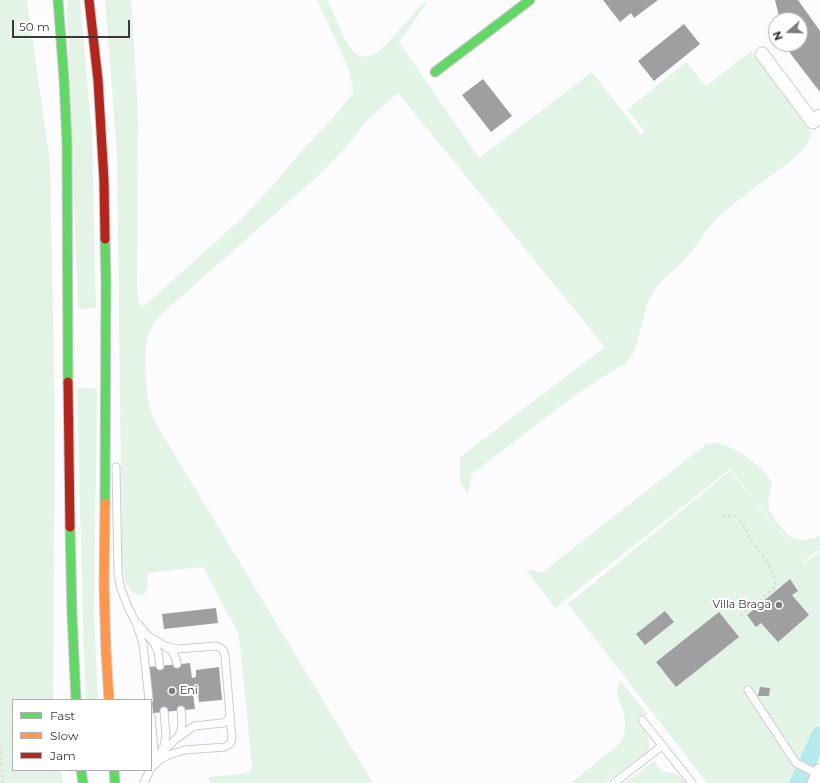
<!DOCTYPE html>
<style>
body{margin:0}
#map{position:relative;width:820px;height:783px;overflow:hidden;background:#fcfcfe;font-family:Montserrat,sans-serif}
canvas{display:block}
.legend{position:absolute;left:12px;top:699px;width:140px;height:72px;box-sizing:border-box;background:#fff;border:1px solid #b0b0b1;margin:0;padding:5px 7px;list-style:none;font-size:12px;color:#39393b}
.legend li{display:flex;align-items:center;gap:8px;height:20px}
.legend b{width:20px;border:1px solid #b0b0b1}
.north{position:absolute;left:768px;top:12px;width:40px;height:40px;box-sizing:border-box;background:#fff;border:1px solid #b0b0b1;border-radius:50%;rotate:250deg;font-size:11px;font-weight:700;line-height:16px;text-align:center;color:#39393b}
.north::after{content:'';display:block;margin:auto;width:14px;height:18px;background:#7d7d7f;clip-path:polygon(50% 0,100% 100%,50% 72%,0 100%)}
.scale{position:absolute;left:12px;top:20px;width:118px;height:18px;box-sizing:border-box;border:2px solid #39393b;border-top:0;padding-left:5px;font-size:12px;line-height:14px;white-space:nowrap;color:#39393b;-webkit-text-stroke:3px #fff;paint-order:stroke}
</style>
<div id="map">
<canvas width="820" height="783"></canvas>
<ul class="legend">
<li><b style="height:5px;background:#63d668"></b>Fast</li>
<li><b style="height:5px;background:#ff974d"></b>Slow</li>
<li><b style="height:5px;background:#b3261e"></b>Jam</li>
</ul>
<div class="north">N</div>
<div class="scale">50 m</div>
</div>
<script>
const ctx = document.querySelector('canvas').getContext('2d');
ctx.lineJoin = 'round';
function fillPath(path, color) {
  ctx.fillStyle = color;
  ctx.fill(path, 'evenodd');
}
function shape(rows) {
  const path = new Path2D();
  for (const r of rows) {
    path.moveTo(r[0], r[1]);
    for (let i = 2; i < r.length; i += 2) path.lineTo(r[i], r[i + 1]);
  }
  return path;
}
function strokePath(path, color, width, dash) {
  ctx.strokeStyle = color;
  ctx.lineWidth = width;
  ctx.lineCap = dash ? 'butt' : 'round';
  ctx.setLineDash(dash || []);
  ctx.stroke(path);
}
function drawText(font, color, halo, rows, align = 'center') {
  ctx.font = font + ' Montserrat,sans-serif';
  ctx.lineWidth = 4;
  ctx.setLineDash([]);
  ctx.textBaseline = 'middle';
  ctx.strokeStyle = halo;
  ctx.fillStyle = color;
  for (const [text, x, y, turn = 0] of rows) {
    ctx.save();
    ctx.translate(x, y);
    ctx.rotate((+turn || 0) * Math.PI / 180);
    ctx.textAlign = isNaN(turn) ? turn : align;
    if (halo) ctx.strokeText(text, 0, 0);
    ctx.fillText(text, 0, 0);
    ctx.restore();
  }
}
fillPath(shape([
 [0,0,27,0,50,162,55,424,53,700,13,700,13,770,61,770,63,783,0,783],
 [67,0,80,0,92,134,96,308,87,309,78,308],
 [105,0,131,0,136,77,138,121,137,291,139,302,143,307,241,219,273,185,298,155,330,121,354,92,348,67,317,0,327,0,345,39,352,51,362,57,373,55,385,46,423,3,428,1,399,42,479,158,592,72,641,135,645,132,627,110,686,62,706,86,751,51,811,132,809,141,804,149,792,160,737,201,720,215,705,232,694,249,684,260,658,285,648,301,637,343,633,354,625,363,578,393,472,474,468,494,460,483,460,457,605,347,398,93,367,120,347,146,321,173,165,311,156,320,149,332,146,344,145,361,147,393,149,405,153,417,158,427,373,783,211,783,208,777,246,773,251,770,252,766,239,635,203,567,147,573,148,588,144,594,141,595,137,595,132,592,127,585,125,581,122,564,117,156],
 [87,388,97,389,94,615,98,700,86,700,84,660,77,389],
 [714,443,718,443,727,446,739,452,751,460,762,469,769,478,772,483,771,489,768,502,769,510,774,518,782,528,788,535,796,539,805,540,820,536,820,549,803,562,730,469,555,608,526,570,543,572,705,445],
 [730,471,804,563,820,551,820,751,815,762,803,759,792,783,707,783,568,604],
 [621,681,647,714,639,720,647,734,649,742,649,750,605,783,571,783,619,744,622,739,625,732,625,722,624,713,617,695,618,686],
 [654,761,659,768,665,772,677,774,686,783,625,783]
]), '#e3f4e6');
strokePath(shape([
 [798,783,820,735]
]), '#b6e9eb', 17);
fillPath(shape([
 [603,0,658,0,634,18,631,13,620,22],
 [775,0,798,0,820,31,820,92,793,57,788,50,791,44,800,44,800,20,780,20],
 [684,24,700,44,654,81,638,61],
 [483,79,512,116,491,132,462,95],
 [790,579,798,591,792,595,809,615,778,642,761,623,756,627,747,615],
 [216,608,218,623,164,629,162,614],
 [665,611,674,622,645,645,636,634],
 [719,612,739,637,676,687,656,662],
 [190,663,192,678,196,677,196,670,219,667,222,700,199,702,198,693,193,694,195,709,153,713,149,667],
 [760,687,770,688,769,696,758,696]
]), '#9f9fa1');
const lane = shape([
 [116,467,118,574,121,589,128,607,137,625,143,644,149,700],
 [139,625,154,643,158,652,160,666],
 [152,638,171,650,176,659,177,664],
 [748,690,796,763,818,774],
 [151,717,154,751,152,762],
 [642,720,692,783],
 [179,737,194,726,223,723,228,720,230,714],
 [162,750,164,746,166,736,164,711],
 [155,761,160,754,178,737,181,731,182,721,181,710],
 [151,768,161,759,171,754,185,750,225,747,230,744,232,739,225,655,223,650,219,647,216,646,177,649,165,646],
 [144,783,150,770],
 [614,783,663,745]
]);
const street = shape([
 [762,54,813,122,820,116],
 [814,783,820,770]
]);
const fast = shape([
 [58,0,64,79,67,143,68,382],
 [435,72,530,0],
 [105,503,106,281,105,239],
 [70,527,72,615,76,700],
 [81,770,83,783],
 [114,770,115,783]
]);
const slow = shape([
 [105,503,104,585,106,651,109,700]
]);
const jam = shape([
 [89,0,98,80,104,181,105,239],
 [68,382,70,527]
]);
strokePath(lane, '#cccccd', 9);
strokePath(street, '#cccccd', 15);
strokePath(fast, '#cccccd', 11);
strokePath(slow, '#cccccd', 11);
strokePath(jam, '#cccccd', 11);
strokePath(shape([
 [722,517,730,516,735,517,739,520,743,524,752,542,766,560,772,572,775,580,775,587,739,617],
 [0,745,3,783]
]), '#ddddde', 2.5, [3, 3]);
strokePath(lane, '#fff', 7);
strokePath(street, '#fff', 13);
strokePath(fast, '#63d668', 9);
strokePath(slow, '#ff974d', 9);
strokePath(jam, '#b3261e', 9);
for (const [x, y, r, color] of [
 [779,605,4,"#7d7d7f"],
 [172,691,4,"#7d7d7f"]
]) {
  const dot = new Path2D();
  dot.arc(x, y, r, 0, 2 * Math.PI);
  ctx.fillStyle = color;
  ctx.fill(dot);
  strokePath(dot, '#fff', 1.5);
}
drawText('11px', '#39393b', '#fff', [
 ["Villa Braga",771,605],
 ["Eni",180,691,"left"]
], 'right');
</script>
